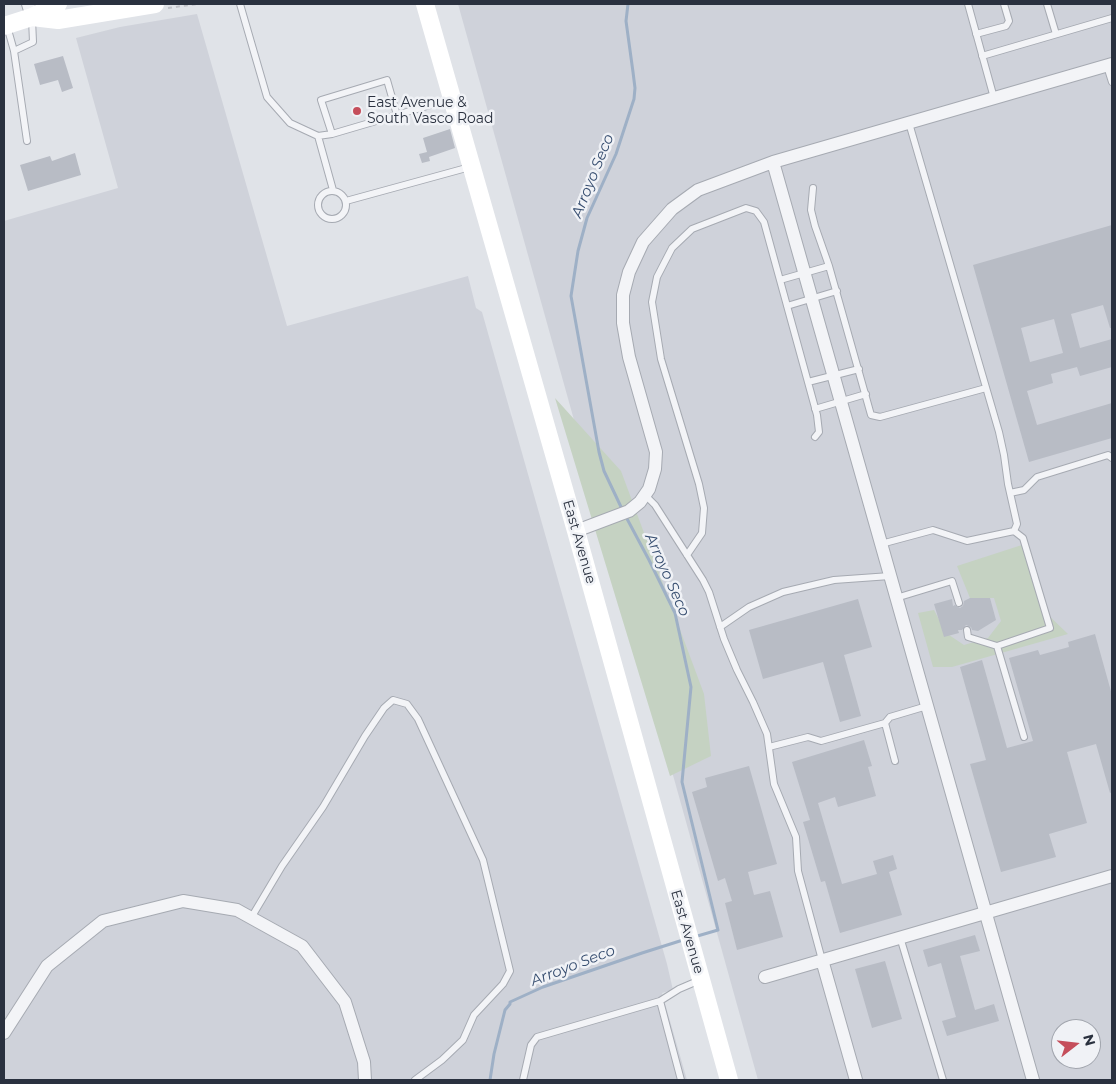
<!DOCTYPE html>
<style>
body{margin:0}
#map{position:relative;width:1116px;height:1084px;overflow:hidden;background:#e0e3e8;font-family:Montserrat,sans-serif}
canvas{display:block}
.frame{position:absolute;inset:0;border:5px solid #2a313f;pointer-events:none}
.north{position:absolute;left:1051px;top:1019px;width:50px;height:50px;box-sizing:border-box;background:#f0f2f6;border:1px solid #a1a5ad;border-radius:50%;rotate:74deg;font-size:14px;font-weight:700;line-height:20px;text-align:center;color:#2a313f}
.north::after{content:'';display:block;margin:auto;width:18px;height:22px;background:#c54e5b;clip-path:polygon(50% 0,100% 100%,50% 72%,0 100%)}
</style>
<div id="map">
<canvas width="1116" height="1084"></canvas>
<div class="frame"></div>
<div class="north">N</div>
</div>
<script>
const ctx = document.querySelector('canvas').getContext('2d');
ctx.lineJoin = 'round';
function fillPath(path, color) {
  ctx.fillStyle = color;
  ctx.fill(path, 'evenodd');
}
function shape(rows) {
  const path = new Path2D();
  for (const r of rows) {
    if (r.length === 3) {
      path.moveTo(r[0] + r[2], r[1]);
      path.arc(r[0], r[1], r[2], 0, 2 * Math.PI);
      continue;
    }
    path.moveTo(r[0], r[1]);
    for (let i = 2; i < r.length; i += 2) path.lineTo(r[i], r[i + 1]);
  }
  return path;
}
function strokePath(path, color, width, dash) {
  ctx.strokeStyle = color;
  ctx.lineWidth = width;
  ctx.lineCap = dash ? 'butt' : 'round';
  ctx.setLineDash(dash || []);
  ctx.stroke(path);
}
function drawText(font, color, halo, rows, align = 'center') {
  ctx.font = font + ' Montserrat,sans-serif';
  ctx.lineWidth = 5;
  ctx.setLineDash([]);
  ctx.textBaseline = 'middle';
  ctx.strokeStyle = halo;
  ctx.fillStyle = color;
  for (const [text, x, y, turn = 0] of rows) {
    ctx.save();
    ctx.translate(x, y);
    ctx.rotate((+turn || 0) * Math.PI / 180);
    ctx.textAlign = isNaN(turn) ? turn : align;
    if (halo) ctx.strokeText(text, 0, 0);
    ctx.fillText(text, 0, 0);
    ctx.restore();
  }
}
fillPath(shape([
 [458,4,1112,4,1112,1080,758,1080],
 [1061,1029,1091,1029,1091,1059,1061,1059],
 [197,14,287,326,468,276,476,308,482,312,667,964,673,990,662,993,687,1080,4,1080,4,221,118,188,76,38,120,27]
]), '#cfd2da');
fillPath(shape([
 [555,398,621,471,704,694,711,756,670,776],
 [1028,543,1031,571,1043,610,1068,634,952,667,933,667,918,613,934,610,946,633,964,645,988,638,1001,621,994,598,970,598,957,566]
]), '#c5d2c2');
strokePath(shape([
 [622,509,604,471,599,452,571,296,578,251,587,218,616,154,634,99,635,88,633,72,626,21,628,4],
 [625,515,649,560,675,613,691,687,682,782,718,930,694,937],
 [490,1080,494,1054,505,1010,510,1004,510,1002,543,987,642,953,683,940]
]), '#9eb0c6', 3);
fillPath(shape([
 [63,56,73,88,62,92,58,80,40,85,34,64],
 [450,129,455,148,429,157,430,161,422,163,419,154,427,152,423,138],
 [75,153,81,175,28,191,20,165,50,156,52,161],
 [1112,225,1112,328,1110,328,1103,305,1071,314,1080,348,1112,339,1112,367,1080,376,1077,367,1051,374,1053,383,1027,391,1037,425,1112,403,1112,438,1029,462,973,265],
 [1054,319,1063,353,1030,362,1021,328],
 [970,598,990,598,996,620,978,631,972,630,971,627,966,625,962,630,958,630,959,633,944,637,934,604,952,599,953,606,955,605,960,608,963,606,964,601],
 [858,599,872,647,844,655,861,716,840,722,823,662,763,679,749,630],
 [1095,634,1112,695,1112,792,1110,793,1096,744,1067,752,1087,823,1049,834,1056,857,1001,872,970,764,986,760,960,667,982,660,1007,748,1033,741,1009,658,1038,650,1040,655,1069,647,1068,642],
 [864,740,872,766,868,767,876,796,838,807,835,797,818,803,842,884,877,874,873,861,893,855,897,869,889,872,902,915,840,933,825,881,821,882,803,822,810,820,792,762],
 [749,766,777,864,748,872,754,895,770,891,783,937,737,950,725,903,732,901,725,878,718,881,692,792,707,787,705,778],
 [975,935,980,951,960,956,975,1010,994,1004,999,1021,947,1036,942,1021,956,1017,941,963,928,967,923,950],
 [885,961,902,1019,872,1028,855,969]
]), '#b8bcc5');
const lane = shape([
 [240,4,267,97,290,123,318,136,332,134,451,99],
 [968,4,994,98],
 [1047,4,1056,34],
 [7,26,14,51,27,141],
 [976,34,1006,26,1009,21,1004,4],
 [14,51,33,42,32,19],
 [982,56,1112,18],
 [1107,66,1112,82],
 [332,134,321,100,387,80,397,115],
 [318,136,333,190],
 [813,188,811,210,815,226,829,266,871,415,880,417,986,388],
 [332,205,14],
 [346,201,470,167],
 [780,280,829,266],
 [787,306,837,291],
 [808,382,859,369],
 [815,409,866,394],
 [1010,493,1024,490,1037,477,1108,455,1112,458],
 [645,495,655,505,703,580,709,592,724,639,737,670,753,702,767,734,774,784,796,837,798,871,822,960],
 [881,544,933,530,967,541,1014,531,1017,524,1008,484,1004,455,999,432,909,123],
 [687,555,702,533,704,508,699,484,661,359,652,302,657,277,672,248,692,229,746,208,756,211,764,222,817,415,819,432,815,437],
 [896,598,952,581,959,603],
 [720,627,749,607,783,592,834,580,890,576],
 [967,630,968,637,997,646,1024,737],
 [997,646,1050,628,1023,538,1014,531],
 [885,723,895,761],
 [769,747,808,737,821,741,885,723,890,717,927,706],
 [251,918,282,866,323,807,365,736,384,708,393,700,407,704,418,719,483,860,510,971,503,984,474,1015,463,1040,442,1060,415,1080],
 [900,937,943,1080],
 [660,1001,681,1080],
 [523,1080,531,1045,537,1037,660,1001,679,989,700,980]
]);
const street = shape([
 [28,4,32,17],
 [773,162,1033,1080],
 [576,531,629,511,640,502,649,489,655,469,656,452,629,357,623,323,623,295,629,272,643,242,672,209,698,190,773,162,1112,64],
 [822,960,856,1080],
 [765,977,1112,876],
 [4,1033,47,966,103,921,183,901,237,910,302,946,345,1002,364,1062,365,1080]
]);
strokePath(lane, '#a6aab2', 8);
strokePath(street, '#a6aab2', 14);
strokePath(shape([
 [168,8,197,4]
]), '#bfc1c7', 2, [4, 4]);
strokePath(lane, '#f3f4f7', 6);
strokePath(street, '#f3f4f7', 12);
strokePath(shape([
 [425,4,576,531,729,1080],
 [32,17,58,20,155,4],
 [4,26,32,17,58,4]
]), '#fff', 18);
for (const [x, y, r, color] of [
 [357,111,5,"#c54e5b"]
]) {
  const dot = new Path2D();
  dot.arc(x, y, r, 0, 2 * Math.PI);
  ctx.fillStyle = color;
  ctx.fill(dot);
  strokePath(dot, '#f0f2f6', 2);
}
drawText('14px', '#2a313f', '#f0f2f6', [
 ["East Avenue &",367,103],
 ["South Vasco Road",367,119]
], 'left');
drawText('14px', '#2a313f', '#f0f2f6', [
 ["East Avenue",579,542,74],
 ["East Avenue",687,932,74]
]);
drawText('italic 15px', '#374e70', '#f0f2f6', [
 ["Arroyo Seco",593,176,-68],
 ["Arroyo Seco",667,575,66],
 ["Arroyo Seco",573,966,-21]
]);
</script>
